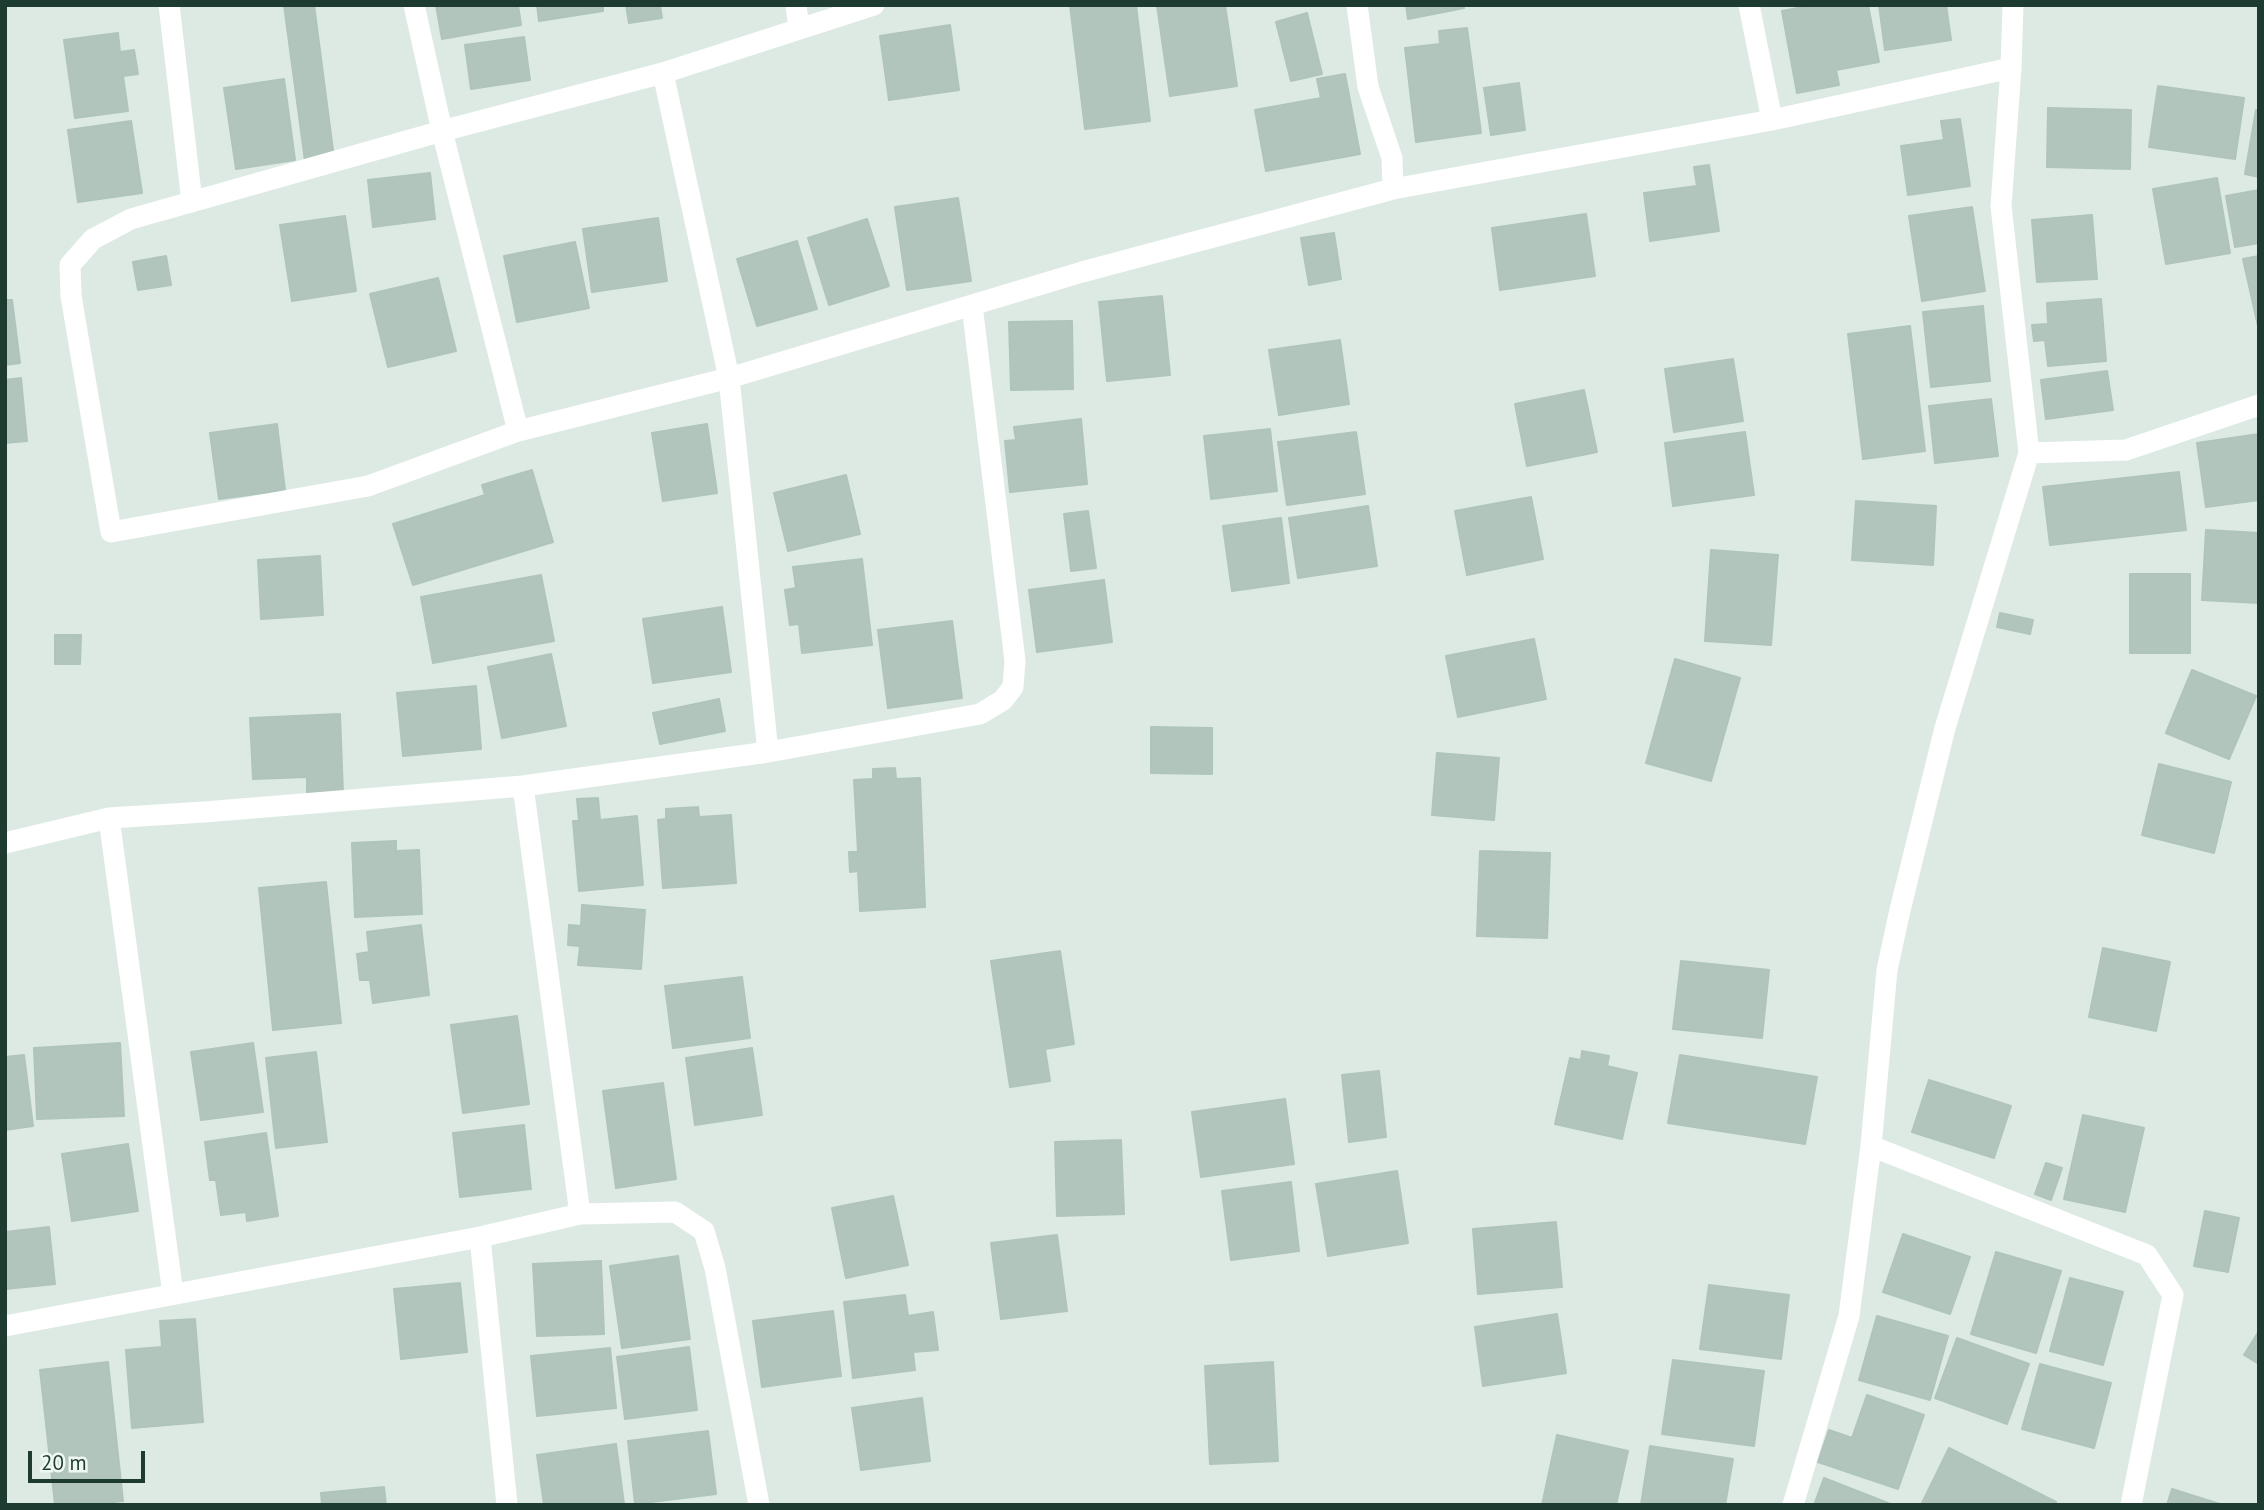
<!DOCTYPE html>
<style>
body{margin:0}
#map{position:relative;width:2264px;height:1510px;overflow:hidden;background:#ddeae4;font-family:"PT Sans",sans-serif}
canvas{display:block}
.frame{position:absolute;inset:0;border:7px solid #1e3b32;pointer-events:none}
.scale{position:absolute;left:28px;top:1451px;width:117px;height:32px;box-sizing:border-box;border:4px solid #1e3b32;border-top:0;padding-left:9px;font-size:21px;line-height:24px;white-space:nowrap;color:#1e3b32;-webkit-text-stroke:5px #eef7f2;paint-order:stroke}
</style>
<div id="map">
<canvas width="2264" height="1510"></canvas>
<div class="frame"></div>
<div class="scale">20 m</div>
</div>
<script>
const ctx = document.querySelector('canvas').getContext('2d');
ctx.lineJoin = 'round';
function fillPath(path, color) {
  ctx.fillStyle = color;
  ctx.fill(path, 'evenodd');
}
function shape(rows) {
  const path = new Path2D();
  for (const r of rows) {
    path.moveTo(r[0], r[1]);
    for (let i = 2; i < r.length; i += 2) path.lineTo(r[i], r[i + 1]);
  }
  return path;
}
function strokePath(path, color, width, dash) {
  ctx.strokeStyle = color;
  ctx.lineWidth = width;
  ctx.lineCap = dash ? 'butt' : 'round';
  ctx.setLineDash(dash || []);
  ctx.stroke(path);
}
const building = shape([
 [284,5,314,5,334,158,305,161,284,5],
 [436,5,518,5,521,25,442,39,436,5],
 [537,5,603,5,603,11,539,21,537,5],
 [626,5,664,5,660,6,662,18,629,23,626,5],
 [1070,5,1136,5,1150,121,1085,129,1070,5],
 [1157,5,1225,5,1237,86,1170,96,1157,5],
 [1406,5,1463,5,1464,8,1408,19,1406,5],
 [1814,5,1868,5,1879,62,1836,70,1839,85,1797,93,1782,11,1814,5],
 [1879,5,1946,5,1951,40,1885,50,1879,5],
 [1307,13,1322,74,1291,81,1276,22,1307,13],
 [950,25,959,90,889,100,880,36,950,25],
 [1467,28,1481,133,1416,142,1405,48,1440,44,1439,31,1467,28],
 [118,33,120,52,134,50,138,74,123,76,128,111,75,118,64,40,118,33],
 [524,37,530,80,471,89,465,45,524,37],
 [1345,74,1360,154,1266,171,1255,110,1321,98,1317,79,1345,74],
 [284,79,295,160,236,169,224,88,284,79],
 [1519,83,1525,130,1491,135,1484,88,1519,83],
 [2158,86,2244,98,2235,159,2149,147,2158,86],
 [2048,108,2131,110,2130,169,2047,167,2048,108],
 [2256,110,2259,110,2259,177,2245,174,2256,110],
 [1960,119,1970,186,1908,195,1901,146,1944,140,1941,121,1960,119],
 [131,121,142,193,78,202,68,130,131,121],
 [1709,165,1719,231,1650,241,1644,193,1697,186,1694,167,1709,165],
 [430,173,435,219,373,227,368,180,430,173],
 [2217,178,2230,253,2166,264,2153,189,2217,178],
 [2259,190,2259,243,2235,247,2226,196,2259,190],
 [958,198,971,281,907,290,895,207,958,198],
 [1972,207,1985,291,1922,301,1909,216,1972,207],
 [1586,214,1595,276,1500,290,1492,228,1586,214],
 [2092,215,2097,279,2037,282,2032,220,2092,215],
 [345,216,356,291,292,301,280,225,345,216],
 [658,218,667,281,592,292,583,229,658,218],
 [867,219,889,286,829,305,808,238,867,219],
 [1334,233,1341,279,1309,285,1301,238,1334,233],
 [797,241,817,309,757,326,737,259,797,241],
 [575,242,589,308,517,322,504,256,575,242],
 [166,256,171,285,138,290,133,262,166,256],
 [2259,256,2259,325,2258,326,2243,259,2259,256],
 [438,278,456,351,388,367,370,294,438,278],
 [1162,296,1170,375,1107,381,1099,302,1162,296],
 [2101,299,2106,361,2048,366,2045,340,2034,341,2032,325,2048,324,2047,303,2101,299],
 [5,300,12,300,20,363,5,365,5,300],
 [1983,306,1990,381,1931,387,1923,312,1983,306],
 [1072,321,1073,389,1011,390,1009,322,1072,321],
 [1910,326,1925,451,1863,459,1848,334,1910,326],
 [1340,340,1349,404,1279,415,1269,350,1340,340],
 [1733,359,1743,421,1674,432,1665,369,1733,359],
 [2107,371,2113,410,2046,419,2041,380,2107,371],
 [21,378,27,441,5,443,5,380,21,378],
 [1584,390,1597,452,1527,466,1515,404,1584,390],
 [1991,399,1998,456,1935,463,1929,406,1991,399],
 [1081,419,1087,484,1010,492,1005,441,1016,440,1014,427,1081,419],
 [277,424,285,490,219,499,210,433,277,424],
 [707,424,717,493,663,501,652,433,707,424],
 [1270,429,1277,491,1211,499,1204,436,1270,429],
 [1356,432,1365,494,1287,505,1278,442,1356,432],
 [1745,432,1754,495,1673,506,1665,443,1745,432],
 [2259,434,2259,500,2206,507,2197,443,2259,434],
 [532,470,553,542,413,585,393,524,485,495,482,485,532,470],
 [2179,472,2186,530,2050,545,2043,487,2179,472],
 [846,475,860,534,788,551,774,493,846,475],
 [1531,497,1543,559,1467,575,1455,511,1531,497],
 [1856,501,1936,506,1933,565,1852,560,1856,501],
 [1368,506,1377,566,1298,578,1289,518,1368,506],
 [1088,511,1096,568,1071,571,1064,514,1088,511],
 [1281,518,1289,583,1232,591,1223,526,1281,518],
 [2206,530,2259,533,2259,603,2202,600,2206,530],
 [1711,550,1778,555,1771,645,1705,641,1711,550],
 [320,556,323,615,261,619,258,560,320,556],
 [862,559,872,645,802,653,799,624,790,625,785,590,796,588,793,567,862,559],
 [2130,574,2190,574,2190,653,2130,653,2130,574],
 [541,575,554,641,433,663,421,597,541,575],
 [1104,580,1112,642,1037,652,1029,590,1104,580],
 [722,607,731,672,653,683,643,619,722,607],
 [2000,613,2033,620,2030,634,1997,627,2000,613],
 [952,621,962,698,888,708,878,630,952,621],
 [55,635,81,635,80,664,55,664,55,635],
 [1534,639,1546,699,1458,717,1446,656,1534,639],
 [551,654,566,726,502,738,488,667,551,654],
 [1675,659,1740,678,1711,781,1646,763,1675,659],
 [2192,670,2256,696,2229,759,2166,733,2192,670],
 [476,686,481,749,403,756,397,693,476,686],
 [719,699,725,731,660,744,653,713,719,699],
 [340,714,343,794,307,795,307,777,253,779,250,718,340,714],
 [1151,727,1212,728,1212,774,1151,773,1151,727],
 [1437,753,1499,758,1494,820,1432,815,1437,753],
 [2159,764,2231,782,2214,853,2142,835,2159,764],
 [895,768,896,779,920,778,925,907,860,911,858,871,850,872,849,852,858,852,854,780,873,779,873,769,895,768],
 [598,798,600,820,637,816,643,885,579,891,573,821,579,821,577,799,598,798],
 [698,807,699,817,731,815,736,883,663,888,658,820,666,819,666,809,698,807],
 [396,841,396,851,419,850,422,914,355,917,352,843,396,841],
 [1480,851,1550,853,1547,938,1477,936,1480,851],
 [326,882,341,1023,273,1030,259,888,326,882],
 [582,905,645,910,641,969,578,965,580,946,568,945,569,925,581,926,582,905],
 [421,925,429,995,373,1003,370,980,360,980,357,954,369,952,367,932,421,925],
 [2103,948,2170,962,2156,1031,2089,1017,2103,948],
 [1060,951,1074,1044,1045,1049,1050,1081,1010,1087,991,961,1060,951],
 [1681,961,1769,970,1762,1038,1673,1029,1681,961],
 [742,977,750,1038,673,1048,665,986,742,977],
 [517,1016,529,1104,463,1113,451,1025,517,1016],
 [120,1043,124,1116,37,1119,34,1048,120,1043],
 [253,1043,263,1112,201,1120,191,1052,253,1043],
 [752,1048,762,1115,695,1125,686,1058,752,1048],
 [1582,1051,1609,1056,1607,1066,1637,1073,1622,1139,1555,1124,1570,1058,1581,1060,1582,1051],
 [316,1052,327,1142,276,1148,266,1058,316,1052],
 [24,1055,33,1126,5,1130,5,1057,24,1055],
 [1680,1055,1817,1077,1805,1144,1668,1123,1680,1055],
 [1379,1071,1386,1137,1349,1142,1342,1075,1379,1071],
 [1929,1080,2011,1106,1994,1158,1912,1132,1929,1080],
 [663,1083,676,1179,616,1188,603,1091,663,1083],
 [1285,1099,1294,1164,1201,1177,1192,1112,1285,1099],
 [2083,1115,2144,1128,2125,1212,2064,1199,2083,1115],
 [524,1125,531,1189,460,1197,453,1133,524,1125],
 [266,1133,278,1216,247,1221,246,1212,221,1215,216,1180,210,1180,205,1142,266,1133],
 [1121,1140,1124,1214,1057,1216,1055,1142,1121,1140],
 [128,1144,138,1211,72,1221,62,1154,128,1144],
 [2046,1163,2062,1168,2051,1200,2035,1194,2046,1163],
 [1397,1171,1408,1243,1328,1256,1316,1184,1397,1171],
 [1291,1182,1299,1251,1231,1260,1222,1191,1291,1182],
 [893,1196,908,1265,846,1278,832,1208,893,1196],
 [2205,1211,2239,1218,2228,1272,2194,1266,2205,1211],
 [1556,1222,1562,1287,1478,1294,1473,1229,1556,1222],
 [49,1227,55,1284,5,1289,5,1232,49,1227],
 [1903,1234,1970,1257,1950,1314,1883,1292,1903,1234],
 [1057,1235,1067,1311,1001,1319,991,1243,1057,1235],
 [1996,1252,2061,1271,2036,1353,1971,1334,1996,1252],
 [678,1256,690,1339,622,1348,610,1266,678,1256],
 [601,1261,604,1334,537,1336,533,1264,601,1261],
 [2070,1278,2123,1292,2103,1365,2050,1351,2070,1278],
 [460,1283,467,1352,401,1359,394,1289,460,1283],
 [1709,1285,1789,1295,1781,1359,1700,1349,1709,1285],
 [905,1295,908,1316,933,1312,938,1350,913,1352,915,1370,853,1378,844,1302,905,1295],
 [833,1311,841,1376,762,1387,753,1321,833,1311],
 [1557,1314,1566,1373,1483,1386,1475,1327,1557,1314],
 [1877,1316,1948,1336,1930,1400,1859,1380,1877,1316],
 [195,1319,203,1422,132,1428,126,1350,162,1347,160,1321,195,1319],
 [2259,1331,2259,1364,2244,1355,2259,1331],
 [1957,1338,2029,1364,2007,1424,1935,1398,1957,1338],
 [689,1347,697,1410,625,1419,617,1357,689,1347],
 [610,1348,616,1408,537,1416,531,1356,610,1348],
 [1673,1360,1764,1371,1754,1446,1662,1434,1673,1360],
 [108,1362,123,1501,88,1505,55,1505,40,1370,108,1362],
 [1273,1362,1278,1461,1210,1464,1205,1366,1273,1362],
 [2040,1364,2111,1383,2094,1448,2022,1429,2040,1364],
 [1867,1395,1924,1415,1898,1489,1818,1462,1829,1430,1852,1438,1867,1395],
 [922,1398,930,1461,861,1470,852,1408,922,1398],
 [708,1431,716,1494,635,1504,628,1441,708,1431],
 [1557,1435,1628,1451,1616,1505,1542,1505,1557,1435],
 [616,1444,624,1504,544,1505,537,1455,616,1444],
 [1650,1446,1733,1459,1725,1505,1641,1505,1650,1446],
 [1949,1448,2056,1502,2055,1505,1921,1505,1949,1448],
 [1824,1478,1893,1505,1814,1505,1824,1478],
 [384,1487,386,1505,322,1505,321,1493,384,1487],
 [2172,1489,2223,1505,2167,1505,2172,1489]
]);
fillPath(building, '#b2c5bd');
strokePath(building, '#afc4bb', 2);
strokePath(shape([
 [169,5,192,202],
 [414,5,442,131,518,431],
 [796,5,799,29],
 [874,5,663,73,442,131,131,219,93,239,70,265,71,296,111,532,368,486,518,431,729,378,1082,272,1393,189,1772,120,2011,68],
 [1357,5,1368,87,1392,158,1393,189],
 [1749,5,1772,120],
 [2029,453,2126,450,2259,405],
 [768,752,980,714,1003,700,1013,687,1015,661,972,305],
 [523,786,580,1214],
 [109,818,173,1294],
 [5,843,109,818,204,812,523,786,768,752,729,378,663,73],
 [1871,1146,2147,1255,2173,1295,2131,1505],
 [480,1237,507,1505],
 [5,1326,480,1237,580,1214,675,1212,704,1231,715,1268,759,1505],
 [1793,1505,1849,1316,1871,1146,1887,970,1900,910,1945,728,2029,453,2001,206,2011,68,2013,5]
]), '#fff', 21);
</script>
